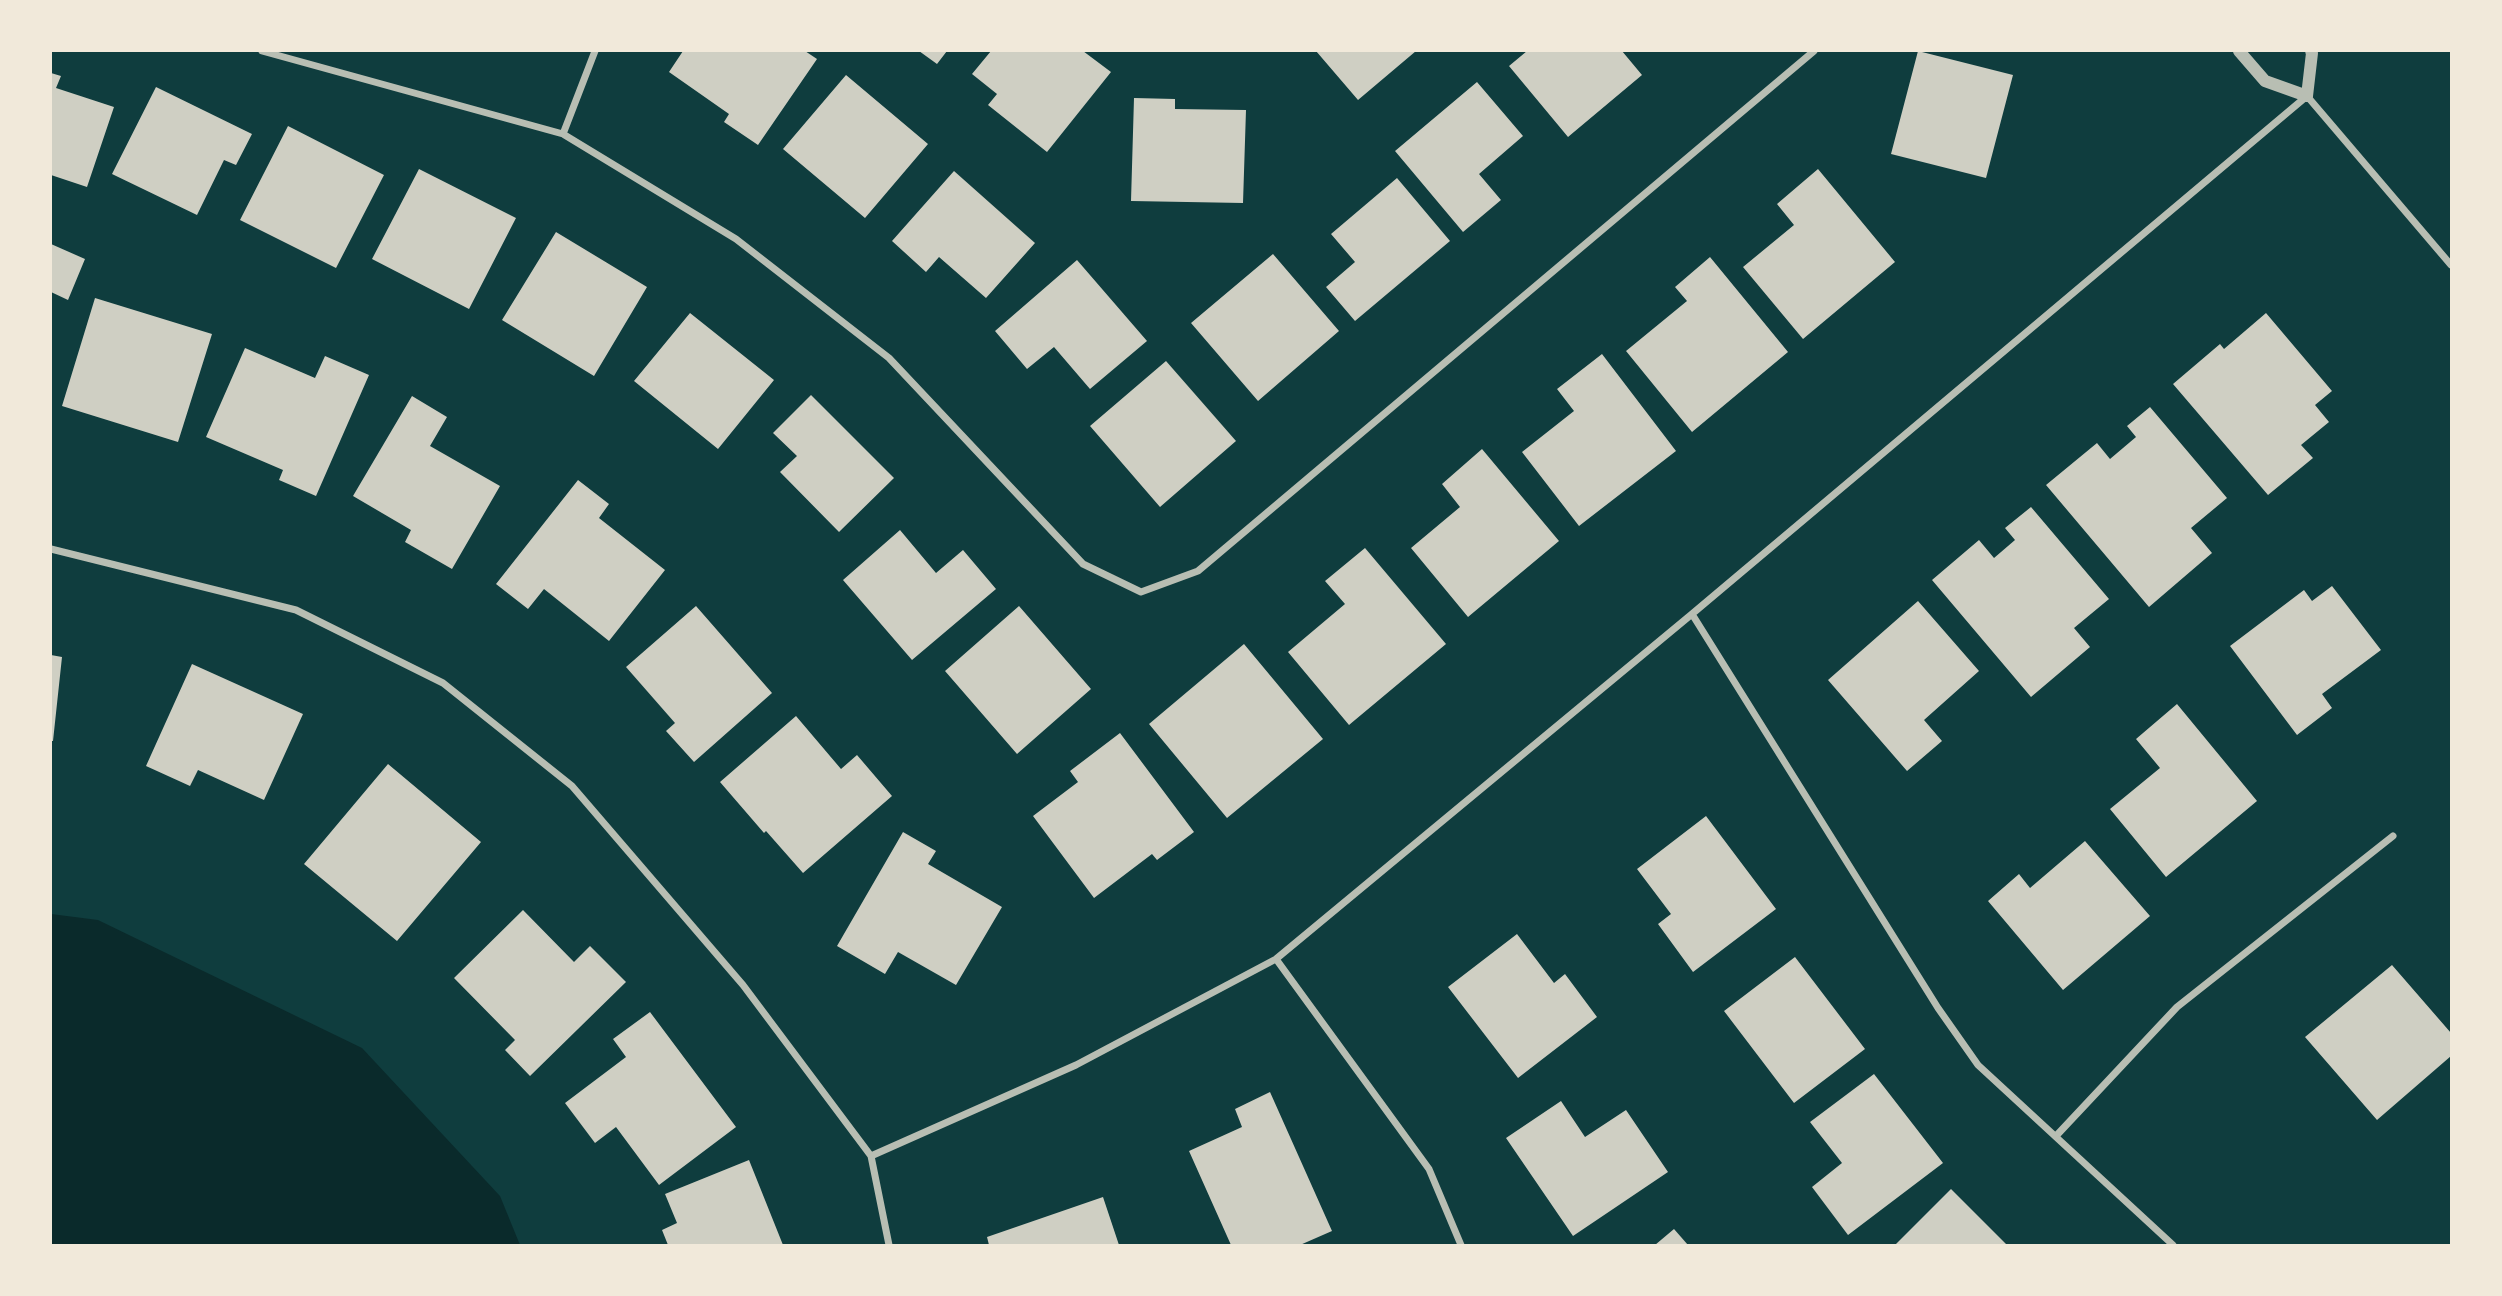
<!DOCTYPE html>
<style>
body{margin:0}
#map{position:relative;width:2502px;height:1296px;overflow:hidden;background:#0f3d3e;font-family:Ubuntu,sans-serif}
canvas{display:block}
.frame{position:absolute;inset:0;border:52px solid #f1e9da;pointer-events:none}
</style>
<div id="map">
<canvas width="2502" height="1296"></canvas>
<div class="frame"></div>
</div>
<script>
const ctx = document.querySelector('canvas').getContext('2d');
ctx.lineJoin = 'round';
function fillPath(path, color) {
  ctx.fillStyle = color;
  ctx.fill(path, 'evenodd');
}
function shape(rows) {
  const path = new Path2D();
  for (const r of rows) {
    path.moveTo(r[0], r[1]);
    for (let i = 2; i < r.length; i += 2) path.lineTo(r[i], r[i + 1]);
  }
  return path;
}
function strokePath(path, color, width, dash) {
  ctx.strokeStyle = color;
  ctx.lineWidth = width;
  ctx.lineCap = dash ? 'butt' : 'round';
  ctx.setLineDash(dash || []);
  ctx.stroke(path);
}
fillPath(shape([
 [51,914,98,920,362,1048,500,1196,520,1245,51,1245]
]), '#0a2a2b');
fillPath(shape([
 [683,51,805,51,817,59,758,145,724,122,729,114,669,72],
 [919,51,947,51,937,64],
 [991,51,1083,51,1111,72,1047,152,988,105,997,94,972,74],
 [1316,51,1416,51,1358,100],
 [1527,51,1622,51,1642,75,1568,137,1509,66],
 [1918,51,2013,75,1986,178,1891,154],
 [51,73,61,76,56,88,114,107,87,187,51,175],
 [846,75,928,144,865,218,783,149],
 [1477,82,1523,136,1479,174,1501,200,1463,232,1395,151],
 [156,87,252,134,236,165,224,160,197,215,112,174],
 [1134,98,1175,99,1175,109,1246,110,1243,203,1131,201],
 [288,126,384,175,336,268,240,220],
 [419,169,516,218,469,309,372,259],
 [1818,169,1895,262,1803,339,1743,267,1794,225,1777,204],
 [954,171,1035,243,986,298,939,257,926,272,892,241],
 [1397,178,1450,241,1355,321,1326,287,1355,262,1331,234],
 [556,232,647,287,594,376,502,320],
 [51,244,85,259,68,300,51,292],
 [1273,254,1339,331,1258,401,1191,323],
 [1710,257,1788,352,1692,432,1626,351,1687,301,1675,287],
 [1077,260,1147,341,1090,389,1054,347,1027,369,995,331],
 [95,298,212,334,178,442,62,406],
 [690,313,774,380,718,449,634,381],
 [2266,313,2332,391,2315,405,2329,422,2301,445,2313,458,2268,495,2173,384,2220,344,2224,349],
 [245,348,315,378,325,356,369,375,316,496,279,480,283,470,206,437],
 [1602,354,1676,451,1579,526,1522,452,1574,411,1557,389],
 [1166,361,1236,441,1160,507,1090,426],
 [811,395,894,478,839,532,780,472,797,456,773,433],
 [412,396,447,417,430,446,500,486,452,569,405,542,411,530,353,496],
 [2150,407,2227,498,2191,528,2212,553,2149,607,2046,485,2097,443,2110,459,2136,437,2127,426],
 [1482,449,1559,541,1468,617,1411,548,1460,507,1442,484],
 [578,480,609,504,599,518,665,570,609,641,544,589,528,609,496,584],
 [2031,507,2109,599,2074,628,2090,647,2031,697,1932,580,1979,540,1994,558,2015,540,2005,528],
 [900,530,936,573,963,550,996,589,912,660,843,580],
 [1365,548,1446,644,1349,725,1288,652,1345,604,1325,581],
 [2332,586,2381,650,2322,694,2332,708,2297,735,2230,646,2304,590,2312,601],
 [1918,601,1979,671,1924,720,1942,741,1907,771,1828,680],
 [696,606,772,693,694,762,666,731,675,723,626,667],
 [1019,606,1091,689,1017,754,945,671],
 [1244,644,1323,739,1227,818,1149,724],
 [51,655,62,657,53,741,51,741],
 [192,664,303,714,264,800,198,770,190,786,146,766],
 [2177,704,2257,801,2166,877,2110,809,2160,768,2136,739],
 [796,716,841,769,857,755,892,796,803,873,766,831,764,833,720,782],
 [1120,733,1194,832,1157,860,1152,854,1094,898,1033,816,1078,782,1070,771],
 [388,764,481,842,397,941,304,864],
 [1706,816,1776,909,1693,972,1658,924,1671,914,1637,869],
 [903,832,936,851,928,864,1002,907,956,985,898,952,885,974,837,946],
 [2085,841,2150,916,2063,990,1988,901,2019,874,2030,888],
 [523,910,574,962,590,946,626,982,530,1076,505,1050,515,1040,454,978],
 [1517,934,1554,983,1565,974,1597,1017,1518,1078,1448,987],
 [1795,957,1865,1049,1794,1103,1724,1011],
 [2392,965,2451,1033,2451,1056,2377,1120,2305,1037],
 [650,1012,736,1127,659,1185,616,1127,595,1143,565,1103,626,1057,613,1039],
 [1874,1074,1943,1163,1848,1235,1812,1187,1842,1163,1810,1122],
 [1270,1092,1332,1231,1300,1245,1231,1245,1189,1151,1242,1127,1235,1109],
 [1561,1101,1585,1137,1626,1110,1668,1172,1573,1236,1506,1138],
 [749,1160,783,1245,668,1245,662,1230,677,1223,665,1194],
 [1951,1189,2007,1245,1895,1245],
 [1103,1197,1119,1245,989,1245,987,1237],
 [1674,1229,1688,1245,1655,1245]
]), '#cfcfc3');
strokePath(shape([
 [262,51,563,134,736,239,889,358,1083,564,1141,592,1198,571,1814,51],
 [563,134,595,51],
 [51,549,296,610,443,683,572,786,743,985,871,1156,889,1245],
 [1692,614,1938,1008,1978,1065,2173,1245],
 [1276,959,1429,1169,1461,1245],
 [2056,1136,2177,1007,2393,836],
 [871,1156,1076,1065,1276,959,1692,614,2307,96,2451,265]
]), '#b8beb3', 7);
strokePath(shape([
 [2239,51,2265,81,2307,96,2312,53,2311,51]
]), '#b8beb3', 12);
</script>
